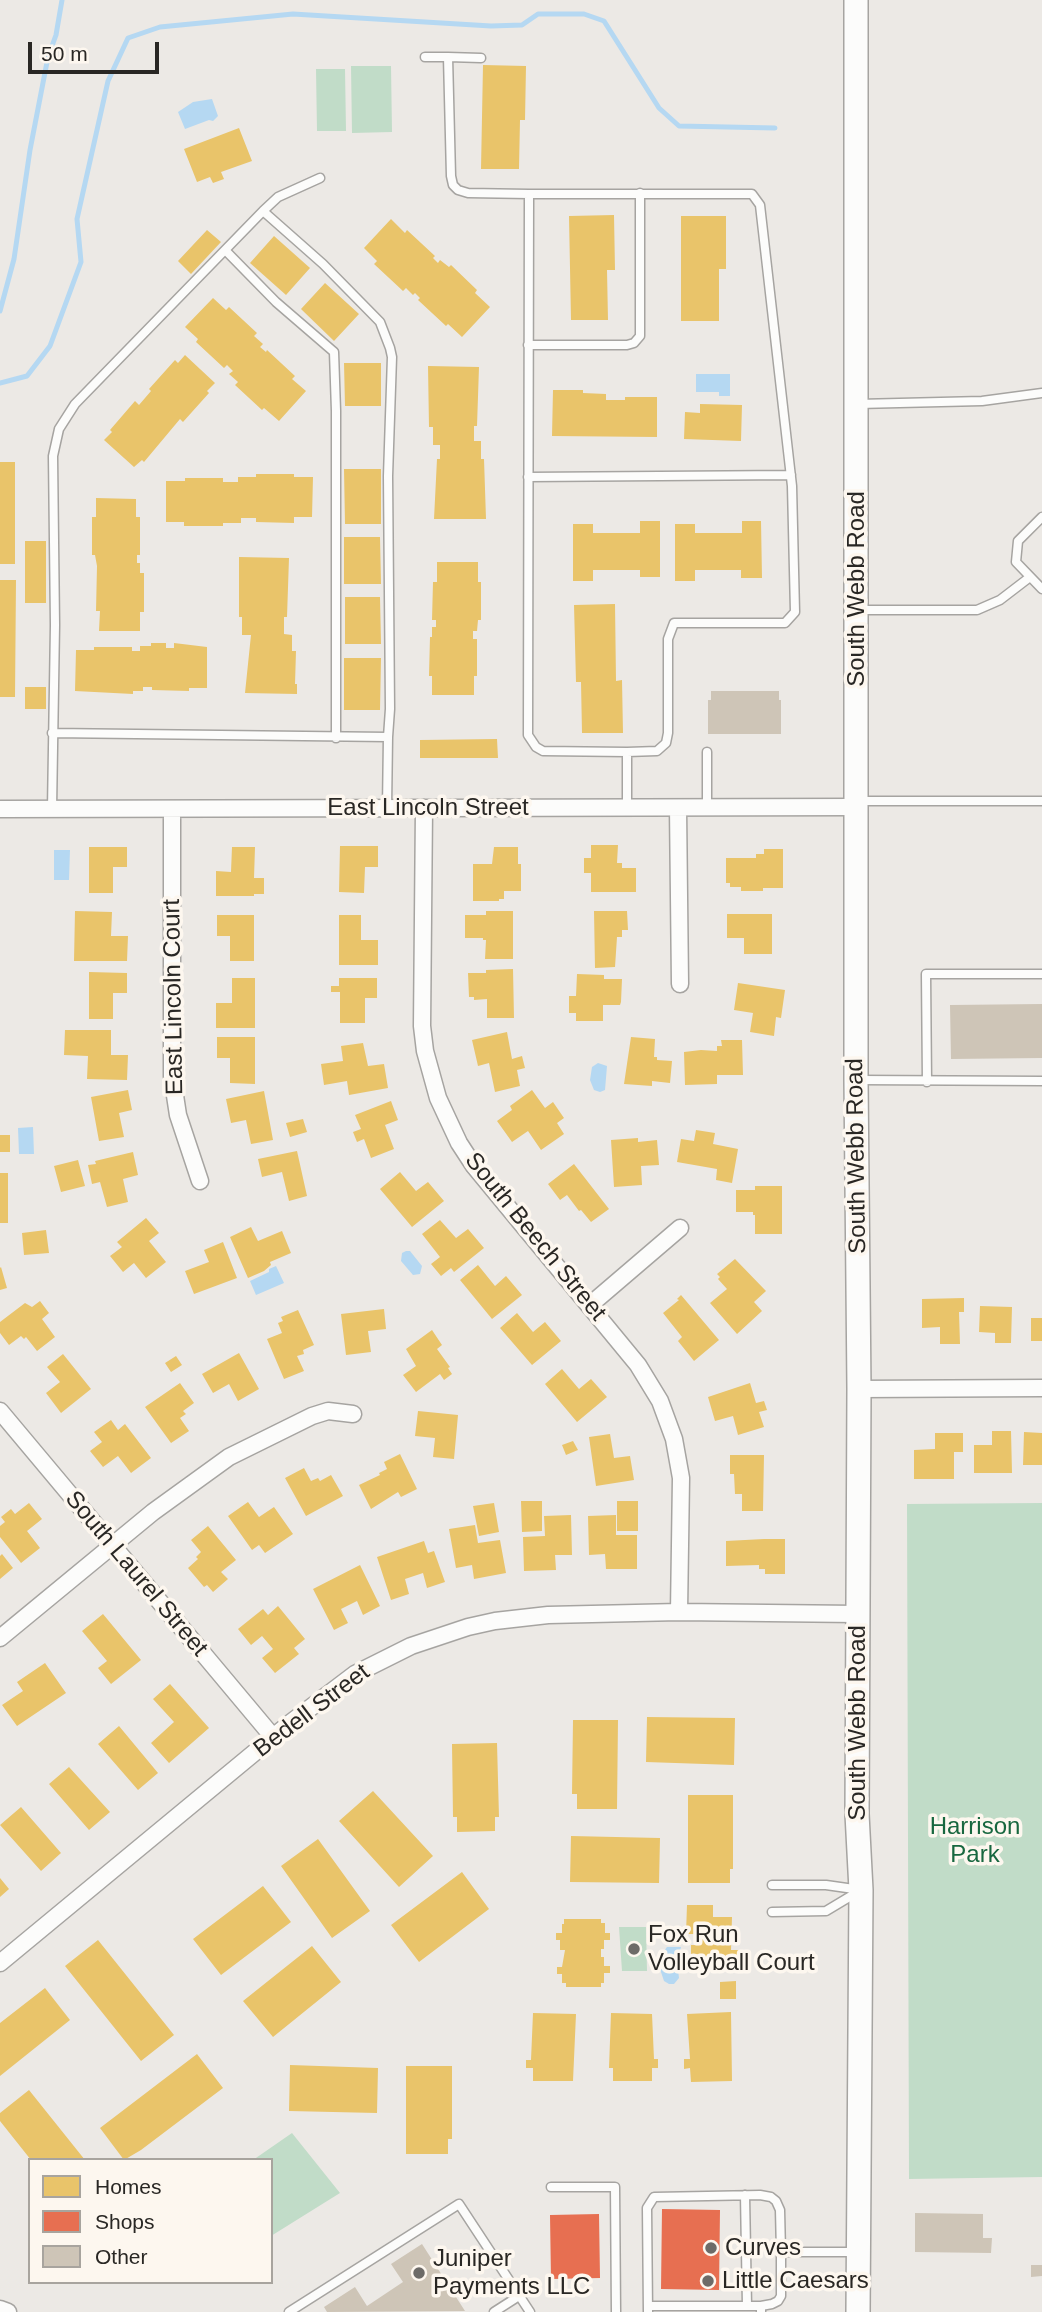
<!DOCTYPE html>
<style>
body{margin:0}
#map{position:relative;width:1042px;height:2312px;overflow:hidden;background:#ece9e5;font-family:Arial,sans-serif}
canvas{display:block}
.legend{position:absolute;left:28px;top:2158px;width:245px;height:126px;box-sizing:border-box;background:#fdf7ef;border:2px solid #a8a49e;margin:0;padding:9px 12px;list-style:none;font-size:21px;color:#292724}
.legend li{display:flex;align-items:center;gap:14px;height:35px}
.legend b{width:35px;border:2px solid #a8a49e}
.scale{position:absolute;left:28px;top:42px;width:131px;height:32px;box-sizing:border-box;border:4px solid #292724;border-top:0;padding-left:9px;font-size:21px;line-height:24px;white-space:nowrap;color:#292724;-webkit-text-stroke:5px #fdf7ef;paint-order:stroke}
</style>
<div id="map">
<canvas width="1042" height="2312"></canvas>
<ul class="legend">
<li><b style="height:19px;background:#e9c46a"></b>Homes</li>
<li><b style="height:19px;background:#e76f51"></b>Shops</li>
<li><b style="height:19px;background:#cec5b7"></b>Other</li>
</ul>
<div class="scale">50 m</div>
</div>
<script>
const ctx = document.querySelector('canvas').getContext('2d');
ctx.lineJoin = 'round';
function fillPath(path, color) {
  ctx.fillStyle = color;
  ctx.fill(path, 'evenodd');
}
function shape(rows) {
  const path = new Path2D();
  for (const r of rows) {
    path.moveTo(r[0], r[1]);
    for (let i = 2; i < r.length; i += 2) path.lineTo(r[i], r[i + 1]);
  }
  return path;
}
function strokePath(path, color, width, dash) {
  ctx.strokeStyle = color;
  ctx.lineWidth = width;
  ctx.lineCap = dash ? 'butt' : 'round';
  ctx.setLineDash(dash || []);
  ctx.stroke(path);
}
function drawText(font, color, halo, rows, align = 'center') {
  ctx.font = font + ' Arial,sans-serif';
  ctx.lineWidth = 7;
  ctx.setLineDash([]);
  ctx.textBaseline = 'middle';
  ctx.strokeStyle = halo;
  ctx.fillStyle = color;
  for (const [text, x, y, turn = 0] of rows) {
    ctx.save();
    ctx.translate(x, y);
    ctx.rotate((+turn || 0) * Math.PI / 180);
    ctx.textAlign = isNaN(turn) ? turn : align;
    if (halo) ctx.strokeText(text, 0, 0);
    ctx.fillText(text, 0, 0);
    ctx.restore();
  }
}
fillPath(shape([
 [351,66,391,66,392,132,352,133],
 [316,69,345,69,346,131,317,131],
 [1042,1503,1042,2177,909,2179,907,1504],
 [619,1927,646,1927,647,1971,622,1971],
 [292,2133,340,2193,271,2236,271,2160,253,2160]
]), '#c1dcc8');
fillPath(shape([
 [212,99,218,116,213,121,209,120,185,129,178,112,193,102],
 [696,374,730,374,730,396,719,396,719,392,696,392],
 [54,850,70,850,69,880,54,880],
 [598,1063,607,1066,605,1090,600,1092,594,1090,590,1080,592,1067],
 [33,1127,34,1154,19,1154,18,1128],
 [406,1251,410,1251,422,1266,420,1274,413,1275,401,1261,402,1253],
 [276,1266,284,1283,256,1295,250,1281,269,1272,269,1269],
 [667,1947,681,1947,677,1962,679,1978,674,1984,669,1984,664,1981,660,1969,660,1956]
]), '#b5d8f2');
fillPath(shape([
 [483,65,526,66,525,120,520,120,519,169,481,169],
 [239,128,252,161,221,172,224,179,213,183,210,177,197,182,184,149],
 [614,215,615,270,607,270,608,320,571,320,569,216],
 [681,216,726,216,726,269,719,269,719,321,681,321],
 [391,219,405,233,407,230,435,256,433,258,438,263,440,260,449,267,451,265,477,290,475,293,490,307,462,337,448,324,446,326,418,300,420,298,415,293,413,295,406,288,403,291,374,264,377,261,364,248],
 [207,230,221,242,191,274,178,261],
 [274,236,310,268,286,295,250,263],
 [325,283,359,314,334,341,301,309],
 [213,298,226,310,229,307,257,333,254,336,263,344,260,347,266,352,267,350,295,376,292,379,306,391,279,421,264,408,262,410,235,385,238,382,229,374,233,371,227,365,224,368,196,342,198,339,185,327],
 [185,355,215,383,207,391,209,393,183,422,180,419,144,462,142,460,134,467,104,440,112,432,110,430,135,401,139,405,151,391,149,389,175,360,178,363],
 [344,363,381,363,381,406,345,406],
 [428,366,479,367,477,426,474,426,474,441,481,441,481,459,484,459,486,519,434,519,437,459,440,459,440,445,433,445,433,427,429,427],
 [553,390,583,390,583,393,606,394,606,400,625,400,625,397,657,397,657,437,552,436],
 [700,404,742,405,741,441,684,439,685,412,700,413],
 [0,462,15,462,15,564,0,564],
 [344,469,381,469,381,524,345,524],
 [256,474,294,474,294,477,313,477,312,517,294,517,294,523,256,522,256,518,241,518,241,523,223,523,223,526,184,526,184,522,166,522,166,481,185,481,185,478,223,478,223,482,238,482,238,477,256,477],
 [96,498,136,499,136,517,140,517,140,555,137,555,137,563,140,563,140,573,144,573,144,612,140,612,140,631,99,631,100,611,96,611,97,566,95,555,92,555,92,517,96,517],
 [640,521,660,521,660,577,640,577,640,570,593,570,593,581,573,581,573,524,593,524,593,533,640,533],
 [742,521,761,521,762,578,741,578,741,570,695,570,695,581,675,581,675,524,695,524,695,533,742,533],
 [344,537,380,537,381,584,344,584],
 [25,541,46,541,46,603,25,603],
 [239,557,289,558,287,617,284,617,284,634,292,635,292,651,296,651,295,684,297,684,297,694,245,693,251,635,242,635,242,617,239,617],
 [437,562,478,562,478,582,481,582,481,620,478,620,477,631,473,631,473,639,477,639,477,676,474,676,474,695,432,695,432,676,429,676,430,637,432,637,432,627,436,627,436,620,432,620,433,582,437,582],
 [0,580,16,580,15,697,0,697],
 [345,597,380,597,381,644,345,644],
 [615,604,616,681,622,680,623,733,582,733,581,682,576,682,574,605],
 [151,643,166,643,166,648,174,648,174,643,207,647,207,688,189,688,189,691,152,690,152,687,143,687,143,691,133,691,133,694,75,691,76,650,94,650,94,647,132,647,132,651,140,651,140,646,151,646],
 [344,658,381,658,380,710,344,710],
 [25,687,46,687,46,709,25,709],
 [497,739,498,758,420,758,420,740],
 [591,845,618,845,617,863,622,863,622,868,636,868,636,892,591,892,591,873,584,873,584,858,591,858],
 [340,846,378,846,378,867,365,867,364,893,339,892],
 [89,847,127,847,127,867,113,867,113,893,89,893],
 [232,847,255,847,254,878,264,878,264,894,254,894,254,896,216,896,216,871,231,872],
 [494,847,518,847,518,864,521,864,521,891,504,891,504,899,499,899,499,901,473,901,473,864,492,864],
 [764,849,783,849,783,888,763,888,763,891,741,891,741,887,730,887,730,883,726,883,726,858,756,858,756,854,764,854],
 [75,911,112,912,111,936,128,936,127,961,74,961],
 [486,911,513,911,513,959,485,959,486,940,483,940,483,938,465,938,465,915,486,915],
 [594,911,627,911,628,930,622,930,622,937,617,937,615,967,595,968],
 [727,914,772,914,772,954,744,954,744,938,727,938],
 [217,915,254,915,254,961,230,961,230,936,217,936],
 [339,915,361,915,361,940,378,940,378,965,339,965],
 [513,969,514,1018,487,1018,487,999,474,1000,474,997,469,997,468,973,486,973,486,970],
 [89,972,127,973,127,993,113,993,113,1019,89,1019],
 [577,974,604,975,604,979,622,979,621,1002,620,1005,603,1005,603,1021,576,1021,576,1013,569,1013,569,996,576,996],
 [232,978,255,978,255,1028,216,1028,216,1003,232,1003],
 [339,978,377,978,377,998,365,998,365,1023,340,1023,340,992,331,992,331,986,339,986],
 [738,983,785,990,781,1018,776,1017,774,1036,750,1032,753,1013,734,1010],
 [65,1030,111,1030,111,1055,128,1055,127,1080,87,1079,88,1056,64,1055],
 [507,1032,512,1059,522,1056,525,1068,517,1070,520,1086,495,1092,489,1063,478,1066,472,1040],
 [217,1037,255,1037,255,1084,230,1083,230,1058,217,1058],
 [631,1037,655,1039,654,1057,657,1057,657,1060,672,1061,670,1083,652,1081,652,1086,624,1084],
 [721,1040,742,1040,743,1075,717,1075,717,1084,685,1085,684,1052,701,1050,717,1051,717,1046,722,1046],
 [363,1043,368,1066,384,1064,388,1088,349,1095,347,1081,324,1085,321,1064,343,1061,341,1046],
 [128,1090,132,1110,119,1113,124,1137,99,1141,91,1097],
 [532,1090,545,1108,553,1102,564,1118,557,1123,564,1134,541,1150,528,1131,512,1142,497,1121,512,1110,510,1106],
 [264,1091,273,1140,251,1144,246,1120,231,1123,226,1099],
 [391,1101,398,1120,385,1125,394,1149,371,1158,364,1139,357,1142,353,1132,361,1129,355,1115],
 [303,1119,307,1132,290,1137,286,1123],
 [696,1130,715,1133,713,1144,738,1149,732,1183,716,1180,717,1169,677,1162,681,1139,694,1141],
 [0,1135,10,1135,10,1152,0,1152],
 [638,1138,638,1142,657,1140,659,1165,641,1166,642,1185,614,1187,611,1140],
 [297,1151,307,1196,289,1201,282,1172,262,1177,258,1159],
 [133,1152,138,1175,123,1179,128,1202,107,1207,100,1182,92,1184,88,1165,96,1164,95,1161],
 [78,1160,85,1186,61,1192,54,1166],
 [574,1164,609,1209,591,1222,581,1210,579,1211,567,1195,560,1200,548,1184],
 [400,1172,416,1191,428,1182,444,1201,412,1227,380,1189],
 [0,1173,8,1173,8,1223,0,1223],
 [755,1186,782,1186,782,1234,755,1234,755,1215,753,1215,753,1212,736,1212,736,1190,755,1190],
 [146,1218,159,1233,149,1241,166,1262,146,1278,134,1263,123,1272,110,1256,122,1247,117,1242],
 [440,1220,456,1238,468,1229,484,1248,454,1272,451,1268,441,1276,431,1264,440,1257,422,1234],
 [251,1227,258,1241,282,1231,291,1253,270,1262,271,1265,264,1271,248,1278,230,1237],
 [46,1230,49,1253,24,1255,22,1233],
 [223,1242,237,1278,194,1294,185,1271,209,1262,204,1250],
 [735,1259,766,1291,754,1302,762,1311,737,1334,710,1303,727,1289,718,1279,720,1277,717,1274],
 [478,1265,495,1286,506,1276,522,1295,492,1319,460,1280],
 [1,1267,7,1288,0,1290,0,1268],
 [681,1295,719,1340,694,1361,678,1341,682,1337,663,1313,679,1300,677,1299],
 [964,1298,964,1312,959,1312,960,1344,940,1344,940,1327,922,1328,922,1299],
 [40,1301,49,1313,42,1319,55,1337,37,1351,26,1337,24,1339,21,1336,9,1345,0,1333,0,1322,25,1303,32,1307],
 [980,1306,1012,1307,1011,1343,995,1343,995,1333,979,1332],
 [384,1309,386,1329,368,1331,371,1352,346,1355,341,1314],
 [298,1310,314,1345,303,1350,304,1354,297,1356,304,1371,284,1379,267,1339,282,1333,278,1323,283,1321,281,1317],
 [517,1313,533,1332,545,1322,561,1341,532,1365,500,1328],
 [1031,1318,1042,1318,1042,1341,1031,1341],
 [432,1330,442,1345,437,1349,450,1367,448,1368,452,1374,444,1380,440,1374,416,1392,403,1375,416,1366,406,1349],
 [239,1353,259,1389,238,1401,229,1384,213,1393,202,1374],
 [63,1354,91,1389,61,1413,46,1393,60,1382,47,1367],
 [176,1356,182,1365,171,1372,165,1363],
 [562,1369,579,1389,591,1379,607,1397,577,1422,545,1384],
 [180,1383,194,1403,183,1411,186,1414,180,1418,189,1431,171,1443,145,1407],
 [750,1383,756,1403,764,1401,767,1410,759,1412,764,1427,738,1435,733,1416,715,1421,708,1397],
 [418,1411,458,1415,454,1459,433,1457,435,1438,415,1436],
 [111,1420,118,1430,125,1424,151,1458,131,1473,118,1456,103,1467,90,1451,102,1442,94,1432],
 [992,1431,1011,1431,1012,1473,974,1473,974,1445,992,1445],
 [1024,1432,1042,1433,1042,1465,1023,1465],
 [935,1433,963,1433,963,1452,954,1452,954,1479,914,1479,914,1450,935,1449],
 [610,1434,614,1458,630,1456,634,1480,596,1486,589,1437],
 [573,1441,578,1450,566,1455,562,1445],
 [400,1454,417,1489,401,1497,398,1492,371,1509,359,1485,380,1475,379,1473,387,1469,384,1462],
 [730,1455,764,1455,763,1511,742,1511,742,1494,735,1494,734,1474,730,1474],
 [304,1468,311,1481,318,1478,320,1481,331,1475,343,1496,306,1516,285,1478],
 [521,1501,542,1501,542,1531,522,1532],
 [617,1501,638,1501,638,1531,617,1531],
 [248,1502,259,1517,274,1507,293,1534,265,1553,259,1545,252,1550,228,1516],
 [29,1503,42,1519,27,1531,40,1548,21,1563,0,1537,0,1526,5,1522,1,1517,11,1509,15,1514],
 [494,1503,499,1532,479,1536,473,1506],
 [571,1515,572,1555,555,1555,556,1570,524,1571,523,1537,545,1536,544,1516],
 [616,1515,616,1535,637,1535,637,1569,606,1569,605,1554,589,1555,588,1516],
 [475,1525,478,1543,500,1540,506,1573,474,1579,472,1565,456,1568,449,1529],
 [208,1526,236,1560,221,1572,228,1579,213,1592,207,1585,204,1587,188,1568,198,1559,196,1557,201,1552,191,1540],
 [764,1539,785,1539,785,1574,765,1574,765,1569,759,1569,759,1565,726,1566,726,1541],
 [424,1541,428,1553,434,1551,445,1582,427,1588,423,1573,405,1579,409,1594,391,1600,377,1557],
 [2,1554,13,1568,0,1579,0,1556],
 [360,1565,380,1606,363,1615,357,1601,341,1609,348,1623,334,1630,313,1589],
 [278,1606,305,1639,294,1648,299,1654,275,1673,262,1658,273,1649,262,1636,251,1645,238,1629,263,1609,268,1615],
 [103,1614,141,1660,111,1684,98,1668,107,1661,82,1631],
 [45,1663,66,1693,17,1726,2,1705,23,1691,17,1682],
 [170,1684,209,1728,169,1763,151,1743,174,1722,153,1699],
 [647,1717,735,1718,734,1765,646,1762],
 [573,1720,618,1720,617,1809,577,1809,577,1794,572,1794],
 [119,1726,158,1773,138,1790,98,1744],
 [497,1743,499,1817,495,1817,495,1831,457,1832,457,1817,453,1817,452,1744],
 [69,1767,110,1812,89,1830,49,1784],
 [373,1791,433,1856,399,1887,339,1821],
 [688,1795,733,1795,733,1869,730,1869,730,1883,688,1883],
 [21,1807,61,1853,41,1871,0,1825],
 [571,1836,660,1838,659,1883,570,1882],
 [318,1839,370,1911,332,1938,281,1866],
 [462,1872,489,1909,419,1962,391,1925],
 [0,1878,9,1889,0,1897],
 [263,1886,291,1922,221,1975,193,1939],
 [687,1905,713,1905,713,1917,732,1917,731,1950,740,1950,740,1967,700,1967,700,1956,691,1956,691,1945,698,1945,698,1934,686,1934],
 [564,1919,601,1919,601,1923,605,1923,605,1933,610,1933,610,1940,604,1940,604,1949,601,1949,601,1957,604,1957,604,1966,610,1966,610,1973,604,1973,604,1983,601,1983,601,1987,566,1987,566,1983,562,1983,562,1974,557,1974,557,1967,562,1967,565,1950,560,1950,560,1940,556,1940,556,1933,562,1933,562,1924,564,1924],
 [98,1940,174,2035,141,2061,65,1966],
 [312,1946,341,1982,273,2037,243,2001],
 [736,1981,736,1999,720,1999,720,1982],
 [45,1988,70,2020,0,2076,0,2023],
 [731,2012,732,2081,691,2082,690,2068,684,2069,684,2059,690,2059,687,2014],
 [533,2013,576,2014,573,2081,533,2081,533,2068,526,2068,526,2060,531,2060],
 [611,2013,652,2014,654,2059,658,2059,658,2068,652,2068,652,2081,613,2081,613,2068,609,2068],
 [197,2054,223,2088,141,2150,124,2160,100,2128],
 [290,2065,378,2068,377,2113,289,2111],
 [406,2066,452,2066,452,2139,448,2139,448,2154,406,2154],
 [29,2090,85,2160,31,2160,0,2121,0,2113]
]), '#e9c46a');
fillPath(shape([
 [662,2209,720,2210,719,2290,661,2289],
 [599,2214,600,2278,551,2279,550,2215]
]), '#e76f51');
strokePath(shape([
 [0,311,14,259,30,150,48,57,56,35,62,0],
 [0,383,27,376,50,346,81,262,77,219,108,81,128,38,160,27,293,14,491,26,522,25,538,14,584,14,604,21,659,108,679,126,775,128]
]), '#b5d8f2', 5);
fillPath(shape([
 [711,691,779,691,779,700,781,700,781,734,708,734,708,700,711,700],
 [1042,1004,1042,1058,951,1059,950,1005],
 [915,2213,983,2214,983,2238,992,2238,991,2253,915,2252],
 [422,2244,465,2311,327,2312,324,2307,355,2287,367,2306,403,2282,391,2264],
 [1031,2265,1042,2265,1042,2276,1031,2277]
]), '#cec5b7');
const service = shape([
 [425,57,448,57],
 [481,58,448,57,451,176,453,185,458,190,468,193,529,194],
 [263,211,278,197,320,178],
 [226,251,276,302,334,352,336,411,336,738],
 [528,345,627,345,634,343,640,336,640,193],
 [858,404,982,401,1042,393],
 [528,477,791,475],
 [1042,589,1016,562,1018,541,1042,517],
 [857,610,977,610,1000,600,1030,577],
 [52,733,388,737],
 [627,752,657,751,666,743,668,733,668,639,674,623,785,623,795,612,792,486,760,205,752,194,529,194,528,735,536,747,543,751,627,752,627,808],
 [707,752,707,808],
 [859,801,1042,801],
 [52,809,55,625,53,456,59,429,75,404,263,211,323,264,380,322,390,348,392,357,388,476,390,709,388,737,387,808],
 [859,1080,1042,1081],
 [927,1082,926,974,1042,974],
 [772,1885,826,1885,861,1890,826,1911,772,1912],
 [551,2187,615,2187,616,2312],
 [745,2195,747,2306],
 [648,2306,761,2306,761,2312],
 [761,2306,772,2304,778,2301,781,2296,781,2252],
 [289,2312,459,2204,530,2312],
 [494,2312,519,2296],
 [648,2312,647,2208,654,2197,760,2195,771,2197,776,2201,780,2210,781,2252,855,2252]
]);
const minor = shape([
 [424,808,422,1026,425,1051,438,1098,459,1143,474,1166,638,1365,660,1401,674,1439,681,1478,679,1612],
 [678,808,680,984],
 [0,809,857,807],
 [172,809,172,1076,178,1115,200,1181],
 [590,1305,680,1228],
 [859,1389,1042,1388],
 [0,1411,273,1737],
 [0,1638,153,1512,229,1457,312,1416,328,1411,353,1414],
 [0,1963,289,1724,355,1674,411,1646,468,1627,495,1621,548,1615,679,1612,857,1614],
 [0,2309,8,2312]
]);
const secondary = shape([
 [856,0,856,1080,859,1389,857,1814,861,1890,858,2312]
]);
strokePath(service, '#a6a4a1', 11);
strokePath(minor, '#a6a4a1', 19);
strokePath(secondary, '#a6a4a1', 26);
strokePath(service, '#fcfcfb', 8);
strokePath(minor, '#fcfcfb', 16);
strokePath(secondary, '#fcfcfb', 23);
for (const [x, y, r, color] of [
 [634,1949,7,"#6d6b68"],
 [711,2248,7,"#6d6b68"],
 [419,2273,7,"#6d6b68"],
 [708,2281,7,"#6d6b68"]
]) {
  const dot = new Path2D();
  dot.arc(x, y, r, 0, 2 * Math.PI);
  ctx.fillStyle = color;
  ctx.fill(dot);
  strokePath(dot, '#fdf7ef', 2.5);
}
drawText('24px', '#292724', '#fdf7ef', [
 ["South Webb Road",857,589,-90],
 ["East Lincoln Street",428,808],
 ["East Lincoln Court",174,997,-91],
 ["South Webb Road",857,1156,-91],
 ["South Beech Street",535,1237,51],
 ["South Laurel Street",136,1574,50],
 ["Bedell Street",312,1711,-37],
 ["South Webb Road",858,1723,-90]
]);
drawText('24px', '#18673f', '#fdf7ef', [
 ["Harrison",975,1827],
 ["Park",975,1855]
]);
drawText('24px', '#292724', '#fdf7ef', [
 ["Fox Run",648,1935],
 ["Volleyball Court",648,1963],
 ["Curves",725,2248],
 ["Juniper",433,2259],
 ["Payments LLC",433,2287],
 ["Little Caesars",722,2281]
], 'left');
</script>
